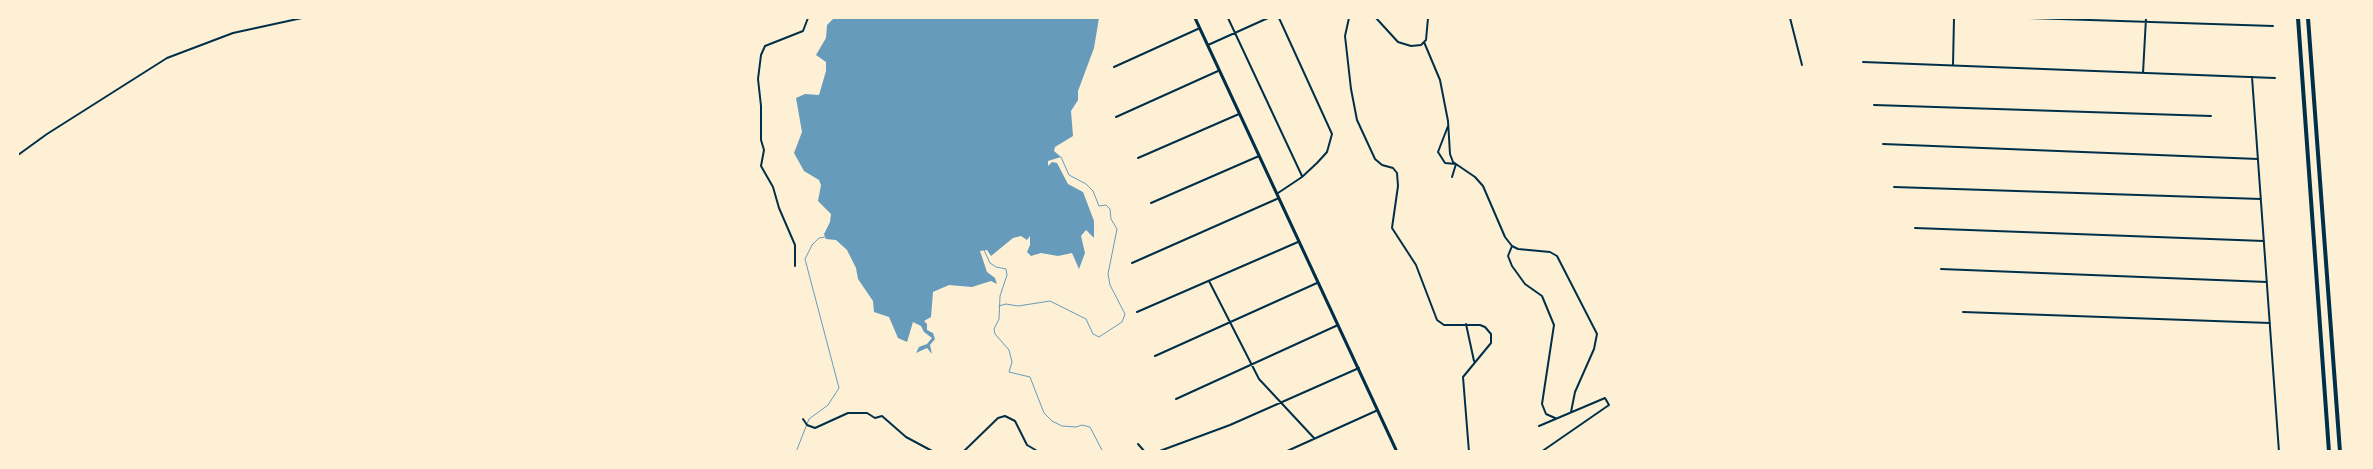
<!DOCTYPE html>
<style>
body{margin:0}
#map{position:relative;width:2373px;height:469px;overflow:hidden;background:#fdf0d5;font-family:"Times New Roman",serif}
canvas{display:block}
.frame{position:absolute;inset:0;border:19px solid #fdf0d5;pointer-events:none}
</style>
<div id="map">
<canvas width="2373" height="469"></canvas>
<div class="frame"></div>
</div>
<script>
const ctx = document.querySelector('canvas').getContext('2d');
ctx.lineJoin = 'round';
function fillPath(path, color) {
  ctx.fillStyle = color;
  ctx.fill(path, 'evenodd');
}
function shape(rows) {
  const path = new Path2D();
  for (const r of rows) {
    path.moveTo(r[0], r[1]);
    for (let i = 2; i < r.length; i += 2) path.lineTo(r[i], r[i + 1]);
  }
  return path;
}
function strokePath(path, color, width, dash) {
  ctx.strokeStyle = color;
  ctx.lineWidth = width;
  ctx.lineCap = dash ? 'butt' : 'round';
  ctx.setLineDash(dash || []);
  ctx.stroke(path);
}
fillPath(shape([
 [834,18,1099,18,1094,48,1078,91,1078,100,1071,111,1073,136,1055,147,1054,151,1061,157,1048,161,1048,166,1052,162,1057,163,1068,184,1083,192,1094,221,1094,238,1086,230,1081,236,1085,253,1079,269,1072,253,1058,256,1041,253,1031,256,1027,252,1030,245,1030,236,1027,240,1021,236,1013,238,991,256,987,250,980,251,987,272,995,278,997,284,991,281,972,287,949,285,933,292,931,317,924,321,927,324,927,330,933,333,935,339,930,345,932,354,927,348,916,353,919,347,927,344,932,338,924,332,921,326,913,322,907,342,898,338,889,317,874,312,873,301,858,279,856,268,847,250,836,240,826,239,824,234,830,222,831,214,818,201,821,185,819,180,804,171,794,153,802,132,796,98,805,94,819,95,826,71,826,62,816,55,826,38,827,25]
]), '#669bbc');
strokePath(shape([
 [984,250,990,263,996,267,1006,269,1007,275,1000,296,999,319,994,329,995,334,1009,350,1012,362,1009,372,1030,377,1044,413,1052,421,1062,426,1076,427,1082,425,1090,427,1103,452],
 [999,306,1006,304,1018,306,1050,301,1086,319,1093,334,1099,337,1122,322,1125,314,1110,285,1108,274,1117,229,1111,219,1110,209,1106,205,1099,206,1093,191,1086,184,1069,175,1061,157],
 [796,452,809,419,828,405,839,388,805,259,812,245,819,238,825,237]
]), '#669bbc', 1);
strokePath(shape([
 [1228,18,1302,176],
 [1349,18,1345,36,1351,89,1357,120,1375,159,1382,165,1393,168,1397,173,1398,186,1392,228,1416,265,1437,320,1444,325,1480,325,1485,327,1491,334,1491,343,1463,377,1469,452],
 [1376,18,1398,42,1411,46,1421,45,1426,40,1428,18],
 [1790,18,1802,65],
 [2029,18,2273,26],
 [1424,42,1440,80,1448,121,1450,154,1453,162,1475,177,1483,186,1505,237,1512,246,1518,249,1550,252,1557,256,1595,330,1597,334,1594,349,1575,392,1571,412],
 [1208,45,1268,18],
 [1863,62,2275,78],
 [1953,65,1954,18],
 [1114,67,1200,28],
 [2143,73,2146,18],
 [2252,77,2279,452],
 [1874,105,2211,116],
 [1116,117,1218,71],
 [1448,126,1438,152,1445,163,1456,164,1452,177],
 [1883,144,2258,159],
 [18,155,47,134,167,58,233,33,302,18],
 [1138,158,1239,114],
 [1894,187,2261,199],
 [1278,193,1302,177,1317,163,1327,152,1332,134,1279,18],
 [1151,203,1259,156],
 [1915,228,2264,241],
 [1512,246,1508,256,1512,266,1525,284,1542,296,1554,325,1542,404,1546,414,1555,418],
 [1132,263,1279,198],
 [795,266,795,245,779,208,773,187,761,166,764,150,761,140,761,106,758,79,761,55,765,46,803,31,808,18],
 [1941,269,2267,282],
 [1209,281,1259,379,1314,438],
 [1137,312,1298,242],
 [1963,312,2270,323],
 [1466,324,1474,361],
 [1155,356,1317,283],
 [1176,399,1338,325],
 [803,419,807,425,815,428,848,413,867,413,875,418,882,416,906,437,934,452],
 [1539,426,1605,398,1609,405,1541,452],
 [1138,444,1145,452],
 [963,452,998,418,1005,416,1015,421,1027,445,1039,452],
 [1157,452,1230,425,1359,368],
 [1285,452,1378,410]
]), '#003049', 2);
strokePath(shape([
 [1195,18,1397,452]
]), '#003049', 3);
strokePath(shape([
 [2298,18,2329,452],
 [2308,18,2340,452]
]), '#003049', 4);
</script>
